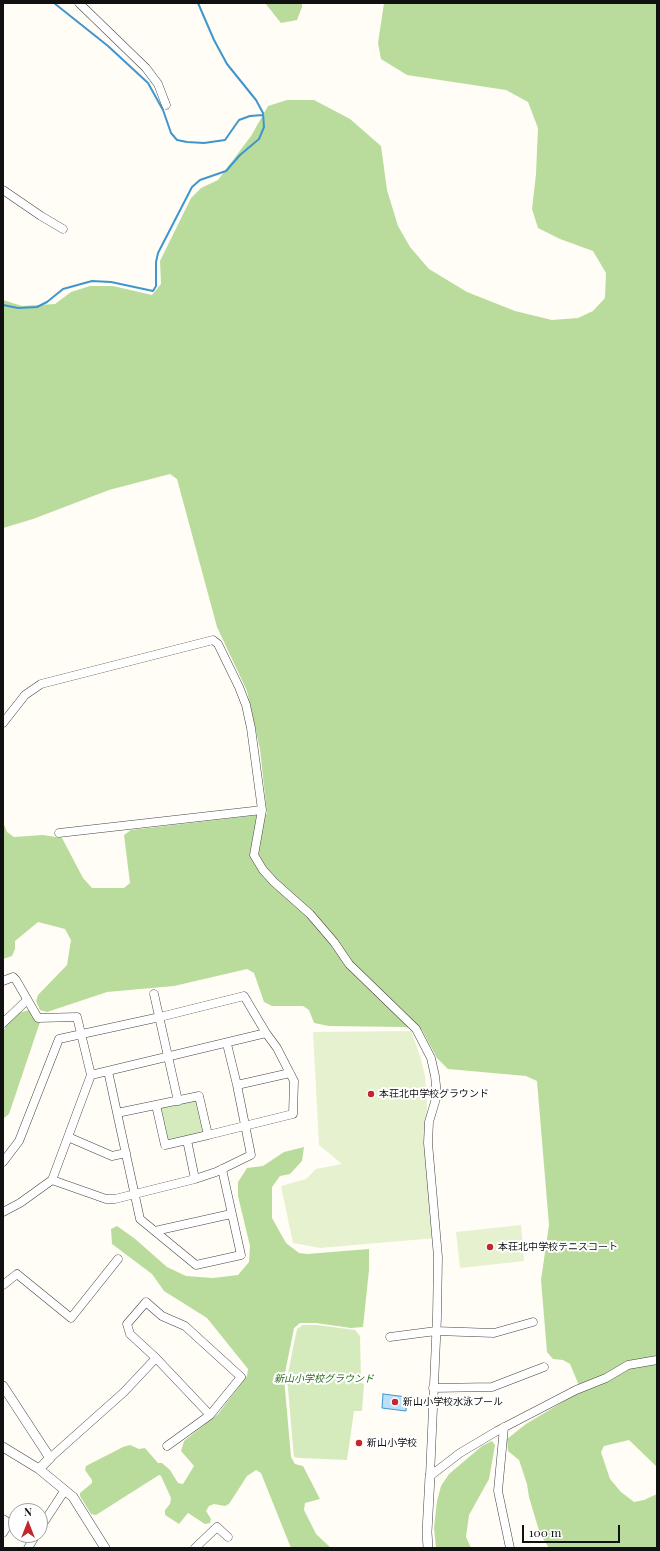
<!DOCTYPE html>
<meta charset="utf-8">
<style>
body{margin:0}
#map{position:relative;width:660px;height:1551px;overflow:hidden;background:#fffdf5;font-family:"Playfair Display",serif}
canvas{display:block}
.frame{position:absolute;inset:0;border:4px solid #111;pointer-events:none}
.north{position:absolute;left:8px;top:1503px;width:40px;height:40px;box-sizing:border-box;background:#fff;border:1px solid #a0a0a0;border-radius:50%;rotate:0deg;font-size:11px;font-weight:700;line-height:16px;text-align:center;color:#111}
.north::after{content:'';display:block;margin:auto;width:14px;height:18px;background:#c4262e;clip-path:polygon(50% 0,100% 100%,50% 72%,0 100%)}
.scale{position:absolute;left:522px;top:1525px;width:98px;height:18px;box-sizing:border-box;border:2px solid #111;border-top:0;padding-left:5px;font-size:12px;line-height:14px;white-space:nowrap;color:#111;-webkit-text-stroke:3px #fff;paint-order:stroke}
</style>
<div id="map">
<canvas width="660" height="1551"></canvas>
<div class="frame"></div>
<div class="north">N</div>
<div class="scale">100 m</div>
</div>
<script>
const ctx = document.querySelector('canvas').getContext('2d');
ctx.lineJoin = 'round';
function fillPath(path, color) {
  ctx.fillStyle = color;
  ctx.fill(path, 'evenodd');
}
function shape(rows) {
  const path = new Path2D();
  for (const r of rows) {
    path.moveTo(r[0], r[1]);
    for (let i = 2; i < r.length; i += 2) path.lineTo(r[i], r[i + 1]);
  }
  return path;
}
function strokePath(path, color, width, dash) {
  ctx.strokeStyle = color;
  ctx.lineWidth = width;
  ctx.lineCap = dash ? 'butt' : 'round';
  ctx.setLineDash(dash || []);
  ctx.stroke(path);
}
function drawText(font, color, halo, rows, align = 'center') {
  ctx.font = font + ' "Playfair Display","Noto Sans JP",serif';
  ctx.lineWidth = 4;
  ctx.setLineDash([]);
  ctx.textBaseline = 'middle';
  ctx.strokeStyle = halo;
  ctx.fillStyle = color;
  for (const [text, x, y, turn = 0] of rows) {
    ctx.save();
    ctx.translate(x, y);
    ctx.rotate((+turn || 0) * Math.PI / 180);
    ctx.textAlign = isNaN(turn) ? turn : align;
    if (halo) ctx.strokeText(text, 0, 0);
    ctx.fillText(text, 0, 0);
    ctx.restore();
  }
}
fillPath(shape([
 [199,1096,208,1135,165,1145,156,1105],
 [303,1325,317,1325,355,1330,360,1336,361,1383,364,1384,362,1411,354,1411,347,1460,299,1458,294,1457,287,1378,297,1329]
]), '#d5ebbd');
fillPath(shape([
 [265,3,302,3,302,7,297,20,281,23],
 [384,3,657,3,657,1467,629,1440,604,1446,601,1452,610,1479,621,1492,634,1502,644,1500,657,1494,657,1548,549,1548,540,1534,529,1497,527,1484,519,1460,508,1451,507,1439,526,1424,576,1394,578,1383,570,1364,563,1360,553,1359,547,1352,541,1280,549,1225,537,1081,526,1076,448,1069,437,1058,422,1030,404,1027,329,1026,314,1023,309,1010,303,1006,272,1006,264,1002,254,973,247,969,174,986,107,992,47,1012,40,1010,36,1001,38,995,67,965,71,940,65,929,38,922,15,941,15,949,12,956,3,959,3,822,7,832,14,837,43,835,62,838,83,878,92,888,124,888,130,883,124,835,131,830,267,814,260,749,247,691,217,627,177,479,170,474,109,490,33,519,3,528,3,300,22,306,55,304,71,292,90,286,113,286,152,295,161,284,160,261,191,198,201,188,218,180,251,136,268,106,287,100,314,100,350,119,381,146,387,190,398,226,410,247,429,269,467,292,515,311,552,320,578,318,593,311,605,298,606,273,593,251,560,239,538,228,532,209,536,174,538,128,528,102,506,90,407,75,381,59,378,43],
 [29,1010,35,1020,40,1022,9,1114,3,1119,3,1032,6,1025,18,1013],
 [304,1147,302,1161,290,1174,280,1176,272,1187,272,1218,286,1243,299,1253,307,1254,369,1249,369,1270,363,1327,351,1328,316,1323,300,1323,294,1328,284,1378,291,1457,295,1464,303,1466,320,1499,305,1503,304,1510,316,1534,331,1548,291,1548,261,1473,256,1470,247,1476,229,1504,225,1506,214,1504,209,1506,206,1511,211,1519,210,1523,205,1524,188,1513,179,1524,165,1515,165,1510,170,1504,171,1498,161,1476,159,1475,96,1515,91,1514,80,1496,80,1493,92,1483,92,1480,85,1470,86,1466,123,1447,130,1445,139,1449,145,1448,158,1463,162,1463,170,1470,178,1483,183,1484,194,1466,181,1451,184,1441,218,1414,247,1376,248,1369,207,1318,164,1291,152,1274,112,1244,111,1229,117,1226,134,1238,167,1267,186,1276,213,1278,238,1275,249,1262,250,1246,238,1196,238,1182,247,1168,263,1166,284,1152],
 [492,1441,495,1445,489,1479,469,1515,466,1537,471,1548,436,1548,434,1528,437,1501,441,1486,449,1474,482,1446]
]), '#b9dc9c');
fillPath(shape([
 [411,1031,421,1059,425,1076,436,1238,320,1248,293,1243,281,1186,306,1179,316,1169,342,1164,319,1145,313,1032],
 [521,1225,524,1261,460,1268,456,1232]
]), '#e6f2cf');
const water = shape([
 [383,1394,407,1397,406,1411,382,1408,383,1394]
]);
fillPath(water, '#b9e0f7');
strokePath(water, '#3f96cf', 1);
strokePath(shape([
 [54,3,108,46,148,83,163,110,171,133,177,140,187,142,204,143,225,140,239,120,250,116,263,115],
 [3,305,18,308,37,307,47,302,63,289,92,281,111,282,153,291,156,286,156,262,158,253,192,187,200,180,226,171,240,155,259,139,264,127,263,113,256,100,227,64,214,40,198,3]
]), '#3f96cf', 2);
const minor = shape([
 [79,3,146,68,158,84,166,105],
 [3,190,41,216,63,229],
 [3,723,25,695,41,684,213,640,218,644,239,687,246,705,251,728,262,810,254,855,263,870,274,882,310,914,334,942,349,964,416,1029,431,1058,435,1076,437,1095,429,1122,428,1143,438,1257,437,1317,430,1476],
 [59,833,262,810],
 [3,981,13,977,16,980,38,1018,77,1017,91,1075,52,1180,20,1203,3,1212],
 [154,994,178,1101],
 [3,1023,27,1000],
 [108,1071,140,1219,196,1265,241,1255,222,1169],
 [91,1075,266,1033,277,1048,294,1081,293,1114,208,1135,199,1096,117,1113],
 [237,1085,290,1073],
 [156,1105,165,1145,208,1135],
 [68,1137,112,1156,126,1153],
 [187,1140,195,1179],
 [3,1162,19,1141,59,1039,160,1017,244,996,266,1033],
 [52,1180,106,1199,115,1199,195,1179,216,1172,251,1155,237,1085,227,1044],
 [155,1231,231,1214],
 [3,1285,17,1274,71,1318,118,1259],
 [146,1302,162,1316,185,1326,241,1377,210,1415,156,1358,130,1334,127,1324,146,1302],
 [390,1337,436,1331,494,1333,533,1322],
 [433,1388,492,1387,544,1367],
 [504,1427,498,1491,510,1548],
 [167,1446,210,1415],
 [50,1458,124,1392,156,1358],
 [430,1476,460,1453,497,1431,576,1390,606,1378,628,1365,657,1360],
 [3,1519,9,1523,3,1533],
 [40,1528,65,1490],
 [28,1548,36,1535],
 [195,1548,217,1527,228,1537]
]);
const tertiary = shape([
 [3,1386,50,1458,39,1469],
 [3,1447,39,1469,73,1497,105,1548],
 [428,1548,427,1532,430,1476]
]);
strokePath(minor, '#444', 9);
strokePath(tertiary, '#444', 10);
strokePath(minor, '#fff', 8);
strokePath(tertiary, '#fff', 9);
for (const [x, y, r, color] of [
 [371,1094,4,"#c4262e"],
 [490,1247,4,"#c4262e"],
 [395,1402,4,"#c4262e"],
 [359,1443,4,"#c4262e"]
]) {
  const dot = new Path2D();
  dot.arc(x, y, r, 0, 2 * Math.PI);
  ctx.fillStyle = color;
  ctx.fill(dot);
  strokePath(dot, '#fff', 1.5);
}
drawText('10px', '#111', '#fff', [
 ["本荘北中学校グラウンド",379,1094],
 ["本荘北中学校テニスコート",498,1247],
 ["新山小学校水泳プール",403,1402],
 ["新山小学校",367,1443]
], 'left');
drawText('italic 10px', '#2f6b1f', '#fff', [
 ["新山小学校グラウンド",324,1379]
]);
</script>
